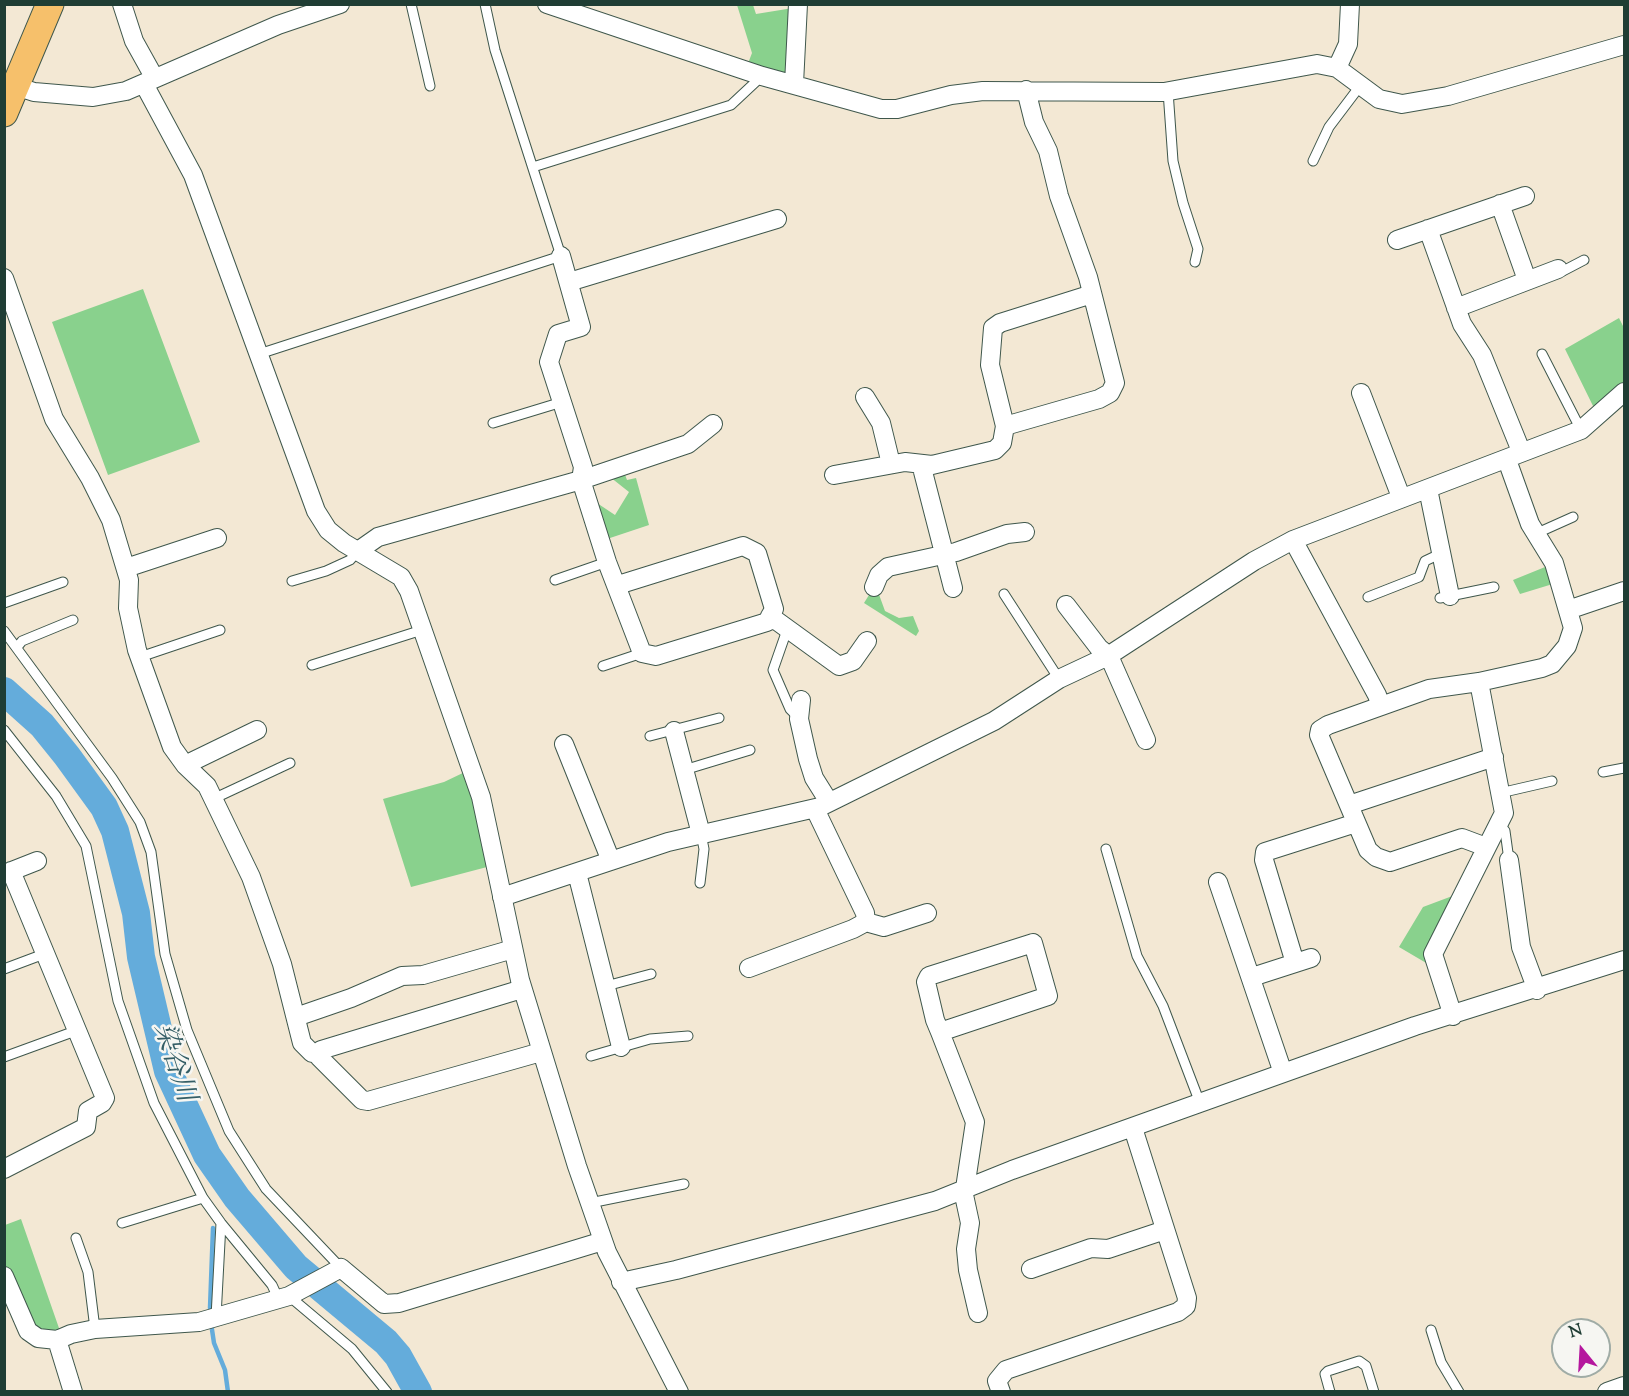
<!DOCTYPE html>
<meta charset="utf-8">
<style>
body{margin:0}
#map{position:relative;width:1629px;height:1396px;overflow:hidden;background:#f3e8d4;font-family:"Sorts Mill Goudy",serif}
canvas{display:block}
.frame{position:absolute;inset:0;border:6px solid #1f3d34;pointer-events:none}
.north{position:absolute;left:1551px;top:1318px;width:60px;height:60px;box-sizing:border-box;background:#f6f6f2;border:2px solid #a0aca6;border-radius:50%;rotate:342deg;font-size:16px;font-weight:700;line-height:24px;text-align:center;color:#1f3d34}
.north::after{content:'';display:block;margin:auto;width:21px;height:27px;background:#b5179e;clip-path:polygon(50% 0,100% 100%,50% 72%,0 100%)}
</style>
<div id="map">
<canvas width="1629" height="1396"></canvas>
<div class="frame"></div>
<div class="north">N</div>
</div>
<script>
const ctx = document.querySelector('canvas').getContext('2d');
ctx.lineJoin = 'round';
function fillPath(path, color) {
  ctx.fillStyle = color;
  ctx.fill(path, 'evenodd');
}
function shape(rows) {
  const path = new Path2D();
  for (const r of rows) {
    path.moveTo(r[0], r[1]);
    for (let i = 2; i < r.length; i += 2) path.lineTo(r[i], r[i + 1]);
  }
  return path;
}
function strokePath(path, color, width, dash) {
  ctx.strokeStyle = color;
  ctx.lineWidth = width;
  ctx.lineCap = dash ? 'butt' : 'round';
  ctx.setLineDash(dash || []);
  ctx.stroke(path);
}
function drawText(font, color, halo, rows, align = 'center') {
  ctx.font = font + ' "Sorts Mill Goudy","Noto Serif JP",serif';
  ctx.lineWidth = 5;
  ctx.setLineDash([]);
  ctx.textBaseline = 'middle';
  ctx.strokeStyle = halo;
  ctx.fillStyle = color;
  for (const [text, x, y, turn = 0] of rows) {
    ctx.save();
    ctx.translate(x, y);
    ctx.rotate((+turn || 0) * Math.PI / 180);
    ctx.textAlign = isNaN(turn) ? turn : align;
    if (halo) ctx.strokeText(text, 0, 0);
    ctx.fillText(text, 0, 0);
    ctx.restore();
  }
}
fillPath(shape([
 [737,5,753,5,756,14,793,8,786,76,747,66,752,53],
 [143,289,200,442,108,475,52,322],
 [1619,318,1624,328,1624,382,1595,410,1565,349],
 [624,472,627,480,636,478,649,525,607,539,597,503,615,515,629,492,610,477],
 [1550,565,1556,583,1520,594,1513,580],
 [874,587,877,589,885,611,899,618,913,616,919,631,916,636,864,603],
 [467,771,487,867,411,887,383,799,444,782],
 [1455,895,1433,967,1399,947,1423,907],
 [21,1219,60,1331,49,1336,25,1322,5,1267,5,1225]
]), '#89d18d');
strokePath(shape([
 [210,1308,213,1228],
 [211,1323,214,1343,225,1370,228,1392]
]), '#64acdb', 4.5);
strokePath(shape([
 [4,691,42,725,67,756,104,807,115,831,136,913,141,957,168,1071,207,1155,237,1198,296,1267,386,1342,398,1356,418,1392]
]), '#64acdb', 28);
const service = shape([
 [411,4,430,86],
 [1168,91,1173,161,1183,203,1198,249,1195,262],
 [1313,161,1329,127,1360,86],
 [533,167,731,105,762,76],
 [1558,269,1563,271,1584,260],
 [259,354,561,256,495,50,485,4],
 [1542,354,1581,430],
 [493,423,562,402],
 [1535,534,1573,517],
 [555,580,607,562],
 [292,581,326,571,350,560,358,551],
 [1004,594,1059,679],
 [1368,597,1419,577,1425,561,1442,553],
 [1440,598,1494,587],
 [4,603,63,582],
 [787,630,773,670,790,709,798,717],
 [4,631,112,778,140,822,151,852,165,954,187,1030,229,1131,266,1189,341,1268],
 [18,646,22,641,73,620],
 [140,657,220,630],
 [312,665,422,630],
 [603,666,642,653],
 [4,730,56,796,86,846,118,1001,154,1103,203,1198,221,1223,272,1285,278,1298],
 [650,736,719,718],
 [684,770,750,750],
 [1603,772,1624,768],
 [1500,793,1552,781],
 [213,799,290,763],
 [1500,825,1505,831,1509,860],
 [1106,849,1137,956,1163,1006,1200,1103],
 [700,883,704,849,701,834],
 [4,969,44,954],
 [606,986,651,974],
 [591,1056,650,1039,688,1036],
 [4,1057,78,1030],
 [590,1203,684,1184],
 [122,1223,203,1198],
 [76,1238,88,1272,95,1329],
 [289,1296,352,1349,387,1392],
 [216,1317,221,1223],
 [1431,1330,1441,1362,1459,1392],
 [1330,1392,1325,1374,1328,1371,1359,1361,1366,1366,1374,1392]
]);
const minor = shape([
 [122,4,134,41,154,77],
 [547,4,762,76,881,109,897,109,951,95,983,91,1164,92,1317,64,1337,68,1379,99,1402,104,1448,96,1624,45],
 [1337,68,1348,44,1350,4],
 [6,83,34,92,93,97,126,91,278,25,340,4],
 [144,84,193,175,316,511,328,530,344,543,401,577,409,591,481,797,520,980,577,1166,607,1252,679,1392],
 [794,84,798,4],
 [1500,204,1527,280],
 [1428,229,1462,324,1482,355,1521,451],
 [1397,240,1525,196],
 [561,256,581,327,558,334,549,362,583,467,581,480,607,562,642,653,656,656,767,622,774,609,757,553,743,546,618,585],
 [4,278,54,419,90,478,111,520,129,580,128,608,137,650,172,747,185,765,207,786,251,877,282,964,302,1043,312,1053,318,1053],
 [569,282,777,219],
 [1456,308,1558,269],
 [1361,393,1401,497],
 [865,397,881,423,891,464],
 [1005,426,1099,399,1110,393,1115,383,1088,277,1059,196,1048,151,1034,122,1026,90],
 [921,464,953,588],
 [834,475,905,462,932,465,995,450,1002,443,1005,426,990,365,993,328,1000,323,1092,294],
 [1428,489,1450,596],
 [1293,540,1377,695,1381,706],
 [358,551,378,537,581,480,688,444,713,424],
 [126,568,217,538],
 [874,587,879,575,888,567,956,552,1007,534,1025,532],
 [1066,605,1099,648,1109,656,1146,740],
 [1568,610,1624,591],
 [770,616,839,666,853,661,867,641],
 [801,700,799,719,808,759,814,778,829,802],
 [674,731,701,834],
 [564,744,611,861],
 [185,765,257,730],
 [1349,805,1494,757],
 [1486,847,1462,838,1390,862,1376,857,1368,850,1319,735,1320,730,1328,725,1429,689,1479,682,1542,668,1552,664,1567,646,1573,628,1554,563,1530,524,1507,460],
 [1509,860,1521,947,1537,990],
 [577,873,621,1047],
 [4,874,37,861],
 [1218,882,1283,1073],
 [502,897,668,842,820,807,994,721,1059,679,1108,656,1254,561,1293,540,1581,430,1624,392],
 [866,922,884,927,927,913],
 [1295,963,1264,860,1265,852,1356,823],
 [749,968,853,929,866,922,865,913,815,809],
 [1252,977,1311,958],
 [522,989,321,1050,319,1057,362,1100,368,1101,541,1052],
 [1453,1016,1433,954,1504,813,1479,682],
 [296,1017,351,998,402,976,423,975,513,949],
 [940,1032,1048,996,1033,943,929,976,926,982,935,1020,940,1032,973,1117,975,1122,964,1195,970,1223,966,1249,968,1270,978,1313],
 [4,1169,86,1127,88,1111,102,1103,105,1098,11,871],
 [1031,1269,1091,1248,1108,1249,1165,1230],
 [4,1276,28,1331,38,1338,57,1340],
 [621,1282,676,1270,935,1201,1012,1170,1415,1026,1624,960],
 [73,1392,57,1340,71,1334,95,1329,199,1322,289,1296,341,1268,384,1304,399,1303,603,1241],
 [1001,1392,997,1381,1006,1370,1178,1312,1186,1306,1187,1298,1133,1128],
 [1607,1392,1624,1386]
]);
const primary = shape([
 [4,113,50,4]
]);
strokePath(service, '#3f574c', 11);
strokePath(minor, '#3f574c', 20);
strokePath(primary, '#3f574c', 29);
strokePath(service, '#fff', 9);
strokePath(minor, '#fff', 18);
strokePath(primary, '#f6c06b', 27);
drawText('italic 27px', '#345e66', '#f6f6f2', [
 ["染谷川",172,1063,72]
]);
</script>
